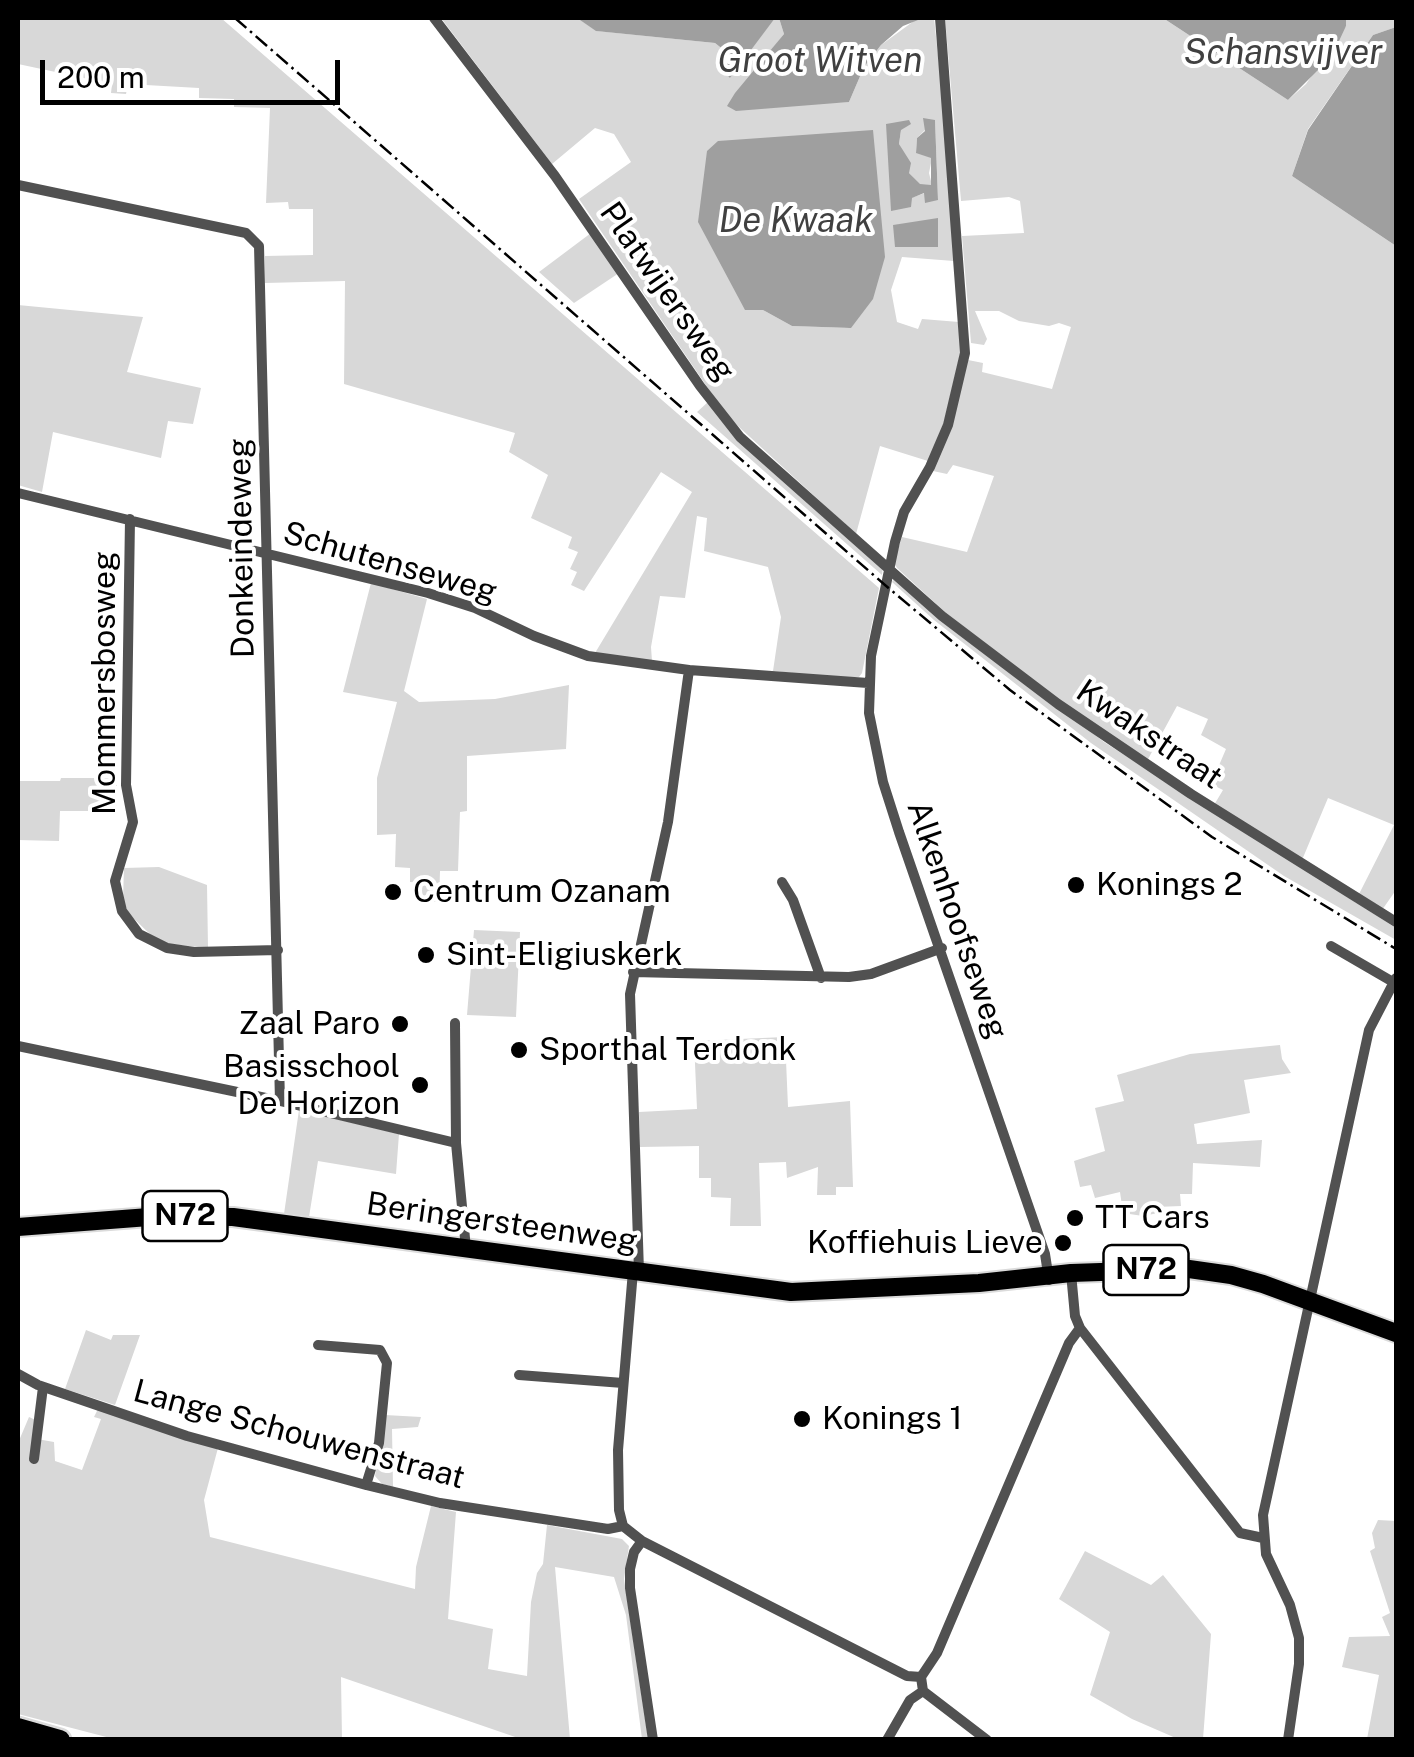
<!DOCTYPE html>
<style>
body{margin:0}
#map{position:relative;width:1414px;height:1757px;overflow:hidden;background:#fff;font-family:"Public Sans",sans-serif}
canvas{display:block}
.frame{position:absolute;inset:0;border:20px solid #000;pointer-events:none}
.scale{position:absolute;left:40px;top:60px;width:300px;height:45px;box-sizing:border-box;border:5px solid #000;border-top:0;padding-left:12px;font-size:30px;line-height:35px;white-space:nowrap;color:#000;-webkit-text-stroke:8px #fff;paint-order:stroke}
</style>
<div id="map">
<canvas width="1414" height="1757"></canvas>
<div class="frame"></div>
<div class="scale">200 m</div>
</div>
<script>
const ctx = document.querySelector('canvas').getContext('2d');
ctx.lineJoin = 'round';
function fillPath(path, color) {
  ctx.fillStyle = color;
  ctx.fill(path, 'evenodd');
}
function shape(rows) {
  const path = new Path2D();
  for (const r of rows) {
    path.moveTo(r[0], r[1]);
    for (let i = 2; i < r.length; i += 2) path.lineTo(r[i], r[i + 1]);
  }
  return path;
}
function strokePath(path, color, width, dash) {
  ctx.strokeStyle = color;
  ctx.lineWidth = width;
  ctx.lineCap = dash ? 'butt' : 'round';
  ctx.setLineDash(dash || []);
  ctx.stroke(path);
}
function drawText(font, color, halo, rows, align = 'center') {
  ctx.font = font + ' "Public Sans",sans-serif';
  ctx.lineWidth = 8;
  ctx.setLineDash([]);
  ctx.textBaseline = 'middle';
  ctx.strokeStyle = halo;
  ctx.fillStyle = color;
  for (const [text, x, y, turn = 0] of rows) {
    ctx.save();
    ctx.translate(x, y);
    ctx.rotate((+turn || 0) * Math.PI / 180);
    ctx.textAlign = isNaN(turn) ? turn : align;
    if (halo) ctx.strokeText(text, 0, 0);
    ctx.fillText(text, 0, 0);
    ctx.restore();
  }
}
fillPath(shape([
 [18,18,221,18,879,588,862,673,859,677,832,677,773,671,781,617,768,567,704,551,707,518,697,516,685,598,660,596,651,647,652,661,595,653,692,492,661,472,584,591,571,585,577,572,570,569,578,552,568,548,572,537,531,518,548,475,509,452,515,433,344,384,345,281,265,283,265,256,313,255,313,209,289,209,288,202,266,203,270,108,234,107,234,99,199,98,199,88,128,84,126,94,111,93,112,84,18,64],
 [441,18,577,18,597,31,715,43,725,51,730,78,765,28,775,18,779,18,784,34,728,106,849,102,864,67,881,45,918,18,934,18,953,197,954,261,902,257,891,290,897,322,918,329,922,319,959,322,961,350,944,422,928,461,880,446,856,534,727,416,579,199,631,162,614,134,595,128,552,164],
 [935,120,938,200,925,193,911,198,886,125,901,130,899,144,909,173,920,185,932,185,929,173,932,158,916,152,917,138],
 [763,310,850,328,792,326],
 [945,18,1163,18,1288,100,1306,84,1346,26,1346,18,1396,18,1396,27,1373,35,1308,129,1292,176,1396,246,1396,890,1382,910,1358,896,1394,825,1328,798,1302,860,1214,805,1223,790,1211,784,1226,749,1201,735,1208,719,1177,706,1147,761,1066,706,945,612,897,568,894,563,902,537,967,552,994,476,953,465,947,474,933,471,968,360,983,363,982,372,1052,389,1071,327,1059,323,1049,326,1019,321,999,311,975,311,987,339,984,345,971,343,962,236,1024,233,1020,201,1009,197,961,201],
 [591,233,619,273,574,303,539,272],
 [18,305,143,317,127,372,201,388,193,424,168,421,161,458,53,432,42,492,18,485],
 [708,402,883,566,882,575,697,412],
 [894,578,1104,742,1396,928,1396,940,1284,876,1091,743,934,620,892,582],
 [371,583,427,599,404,691,419,702,495,699,569,685,566,749,467,756,467,811,460,812,458,871,440,871,439,902,420,902,421,883,410,882,410,868,395,867,396,834,377,835,377,778,397,702,343,692],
 [61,778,117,778,117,811,60,811,59,841,18,840,18,781,60,781],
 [159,867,207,885,208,948,169,944,153,937,129,914,123,900,124,868],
 [474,930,520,932,516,1017,467,1015],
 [785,1037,788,1107,850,1101,853,1187,836,1187,836,1195,817,1195,818,1167,787,1178,786,1162,759,1163,761,1226,730,1226,731,1198,711,1197,711,1178,699,1178,699,1146,640,1147,639,1112,697,1109,694,1041],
 [1280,1045,1282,1059,1291,1073,1244,1080,1250,1113,1194,1124,1197,1144,1262,1140,1260,1167,1193,1163,1192,1194,1180,1194,1181,1206,1156,1207,1158,1213,1143,1216,1123,1213,1120,1192,1095,1198,1091,1185,1080,1187,1074,1161,1105,1151,1095,1108,1124,1101,1117,1075,1190,1054],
 [299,1110,399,1134,396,1174,318,1161,309,1217,284,1214],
 [86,1330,111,1340,113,1335,140,1335,115,1405,65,1389],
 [98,1409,218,1448,204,1500,210,1537,415,1589,416,1567,431,1506,456,1512,448,1619,493,1629,488,1669,527,1676,531,1602,537,1573,543,1564,547,1525,622,1539,629,1546,624,1579,648,1739,642,1739,626,1615,614,1577,555,1567,570,1739,521,1739,341,1677,342,1739,114,1739,18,1714,18,1443,29,1417,40,1422,37,1439,54,1442,55,1461,82,1470,101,1419,94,1417],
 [385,1415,421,1417,418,1427,392,1429,393,1487,382,1484,375,1476],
 [1378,1520,1396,1521,1396,1739,1367,1739,1379,1675,1342,1667,1349,1637,1390,1636,1382,1617,1390,1613,1370,1551,1375,1548,1372,1533],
 [1085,1551,1151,1585,1163,1575,1211,1634,1203,1739,1178,1739,1132,1719,1090,1695,1110,1632,1059,1599]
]), '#d8d8d8');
fillPath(shape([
 [577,18,775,18,730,78,722,69,725,51,715,43,596,31],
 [779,18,918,18,918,20,903,26,881,45,864,67,849,102,736,111,727,106,735,93,784,34],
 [1163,18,1346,18,1346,26,1332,56,1288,100],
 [1396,27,1396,246,1292,176,1308,130,1373,35],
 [923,118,935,120,938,200,925,203,924,193,912,198,911,207,891,211,886,124,909,120,911,124,901,130,899,144,911,163,909,173,920,184,931,185,931,158,916,153,917,138,925,131],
 [873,130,885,257,873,299,851,328,792,326,763,310,745,310,698,222,707,151,718,141],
 [938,218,938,247,895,247,893,225]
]), '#9f9f9f');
const primary = shape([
 [18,1227,162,1216,233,1217,791,1292,979,1283,1071,1273,1189,1269,1231,1275,1263,1284,1396,1333]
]);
const highway = shape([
 [18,1728,60,1740]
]);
strokePath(primary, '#dbdbdb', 22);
strokePath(highway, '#dbdbdb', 25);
strokePath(shape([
 [434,18,555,176,700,386,740,437,942,616,1058,704,1191,794,1396,922],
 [940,18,965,353,948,425,930,467,904,512,895,542,871,656,869,713,883,782,899,832,1045,1254,1049,1280],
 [18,185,246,233,259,246,280,1101],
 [18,493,428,593,475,608,534,636,588,656,689,670,868,683],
 [130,519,126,785,133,822,115,881,122,911,139,934,167,948,194,952,278,950],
 [782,882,793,900,821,978],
 [1331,946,1393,982],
 [633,972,849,977,871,974,942,948],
 [455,1023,456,1143,466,1249],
 [18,1046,280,1101,456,1143],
 [639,1272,630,994,668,822,689,670],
 [1071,1273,1075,1316,1080,1328,1240,1533,1263,1538],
 [318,1345,380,1350,387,1363,379,1443,366,1485],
 [18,1374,38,1385,187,1436,366,1485,440,1503,608,1529,623,1526],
 [519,1375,623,1383],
 [34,1459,43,1387],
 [623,1526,642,1541,907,1676,921,1677,923,1691,987,1740],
 [623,1526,619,1510,618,1450,633,1271],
 [642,1541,634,1552,630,1569,630,1588,653,1740],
 [921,1677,937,1653,1069,1343,1080,1328],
 [887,1740,910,1700,923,1691],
 [1288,1740,1299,1664,1299,1638,1290,1605,1266,1554,1263,1515,1369,1030,1396,978]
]), '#515151', 10);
strokePath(primary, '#000', 18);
strokePath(highway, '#000', 20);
strokePath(shape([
 [235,18,885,585,1010,690,1212,837,1396,949]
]), '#000', 2.5, [15, 5, 2.5, 5]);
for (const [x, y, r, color] of [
 [1076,885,10,"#000"],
 [393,892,10,"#000"],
 [426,955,10,"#000"],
 [400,1024,10,"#000"],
 [519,1050,10,"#000"],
 [420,1085,10,"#000"],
 [1075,1218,10,"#000"],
 [1063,1243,10,"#000"],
 [802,1419,10,"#000"]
]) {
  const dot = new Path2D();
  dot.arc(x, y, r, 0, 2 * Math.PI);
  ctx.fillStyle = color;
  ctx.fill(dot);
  strokePath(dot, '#fff', 4);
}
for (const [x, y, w] of [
 [185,1216,85],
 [1146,1270,85]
]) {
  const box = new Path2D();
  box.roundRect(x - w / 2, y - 25, w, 50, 8);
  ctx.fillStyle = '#fff';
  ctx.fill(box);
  strokePath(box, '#000', 2.5);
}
drawText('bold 30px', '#000', null, [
 ["N72",185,1216],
 ["N72",1146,1270]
]);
drawText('32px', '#000', '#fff', [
 ["Platwijersweg",667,292,55],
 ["Donkeindeweg",242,548,-91],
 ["Schutenseweg",390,563,16],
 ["Mommersbosweg",105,683,-90],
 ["Kwakstraat",1149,735,34],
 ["Alkenhoofseweg",957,920,71],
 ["Beringersteenweg",502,1223,8],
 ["Lange Schouwenstraat",299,1435,15]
]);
drawText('32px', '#000', '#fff', [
 ["Konings 2",1096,885],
 ["Centrum Ozanam",413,892],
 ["Sint-Eligiuskerk",446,955],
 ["Zaal Paro",380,1024,"right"],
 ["Sporthal Terdonk",539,1050],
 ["Basisschool",400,1067,"right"],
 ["De Horizon",400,1104,"right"],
 ["TT Cars",1095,1218],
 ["Koffiehuis Lieve",1043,1243,"right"],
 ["Konings 1",822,1419]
], 'left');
drawText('italic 35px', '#404040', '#fff', [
 ["Schansvijver",1283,53],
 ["Groot Witven",820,61],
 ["De Kwaak",796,221]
]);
</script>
